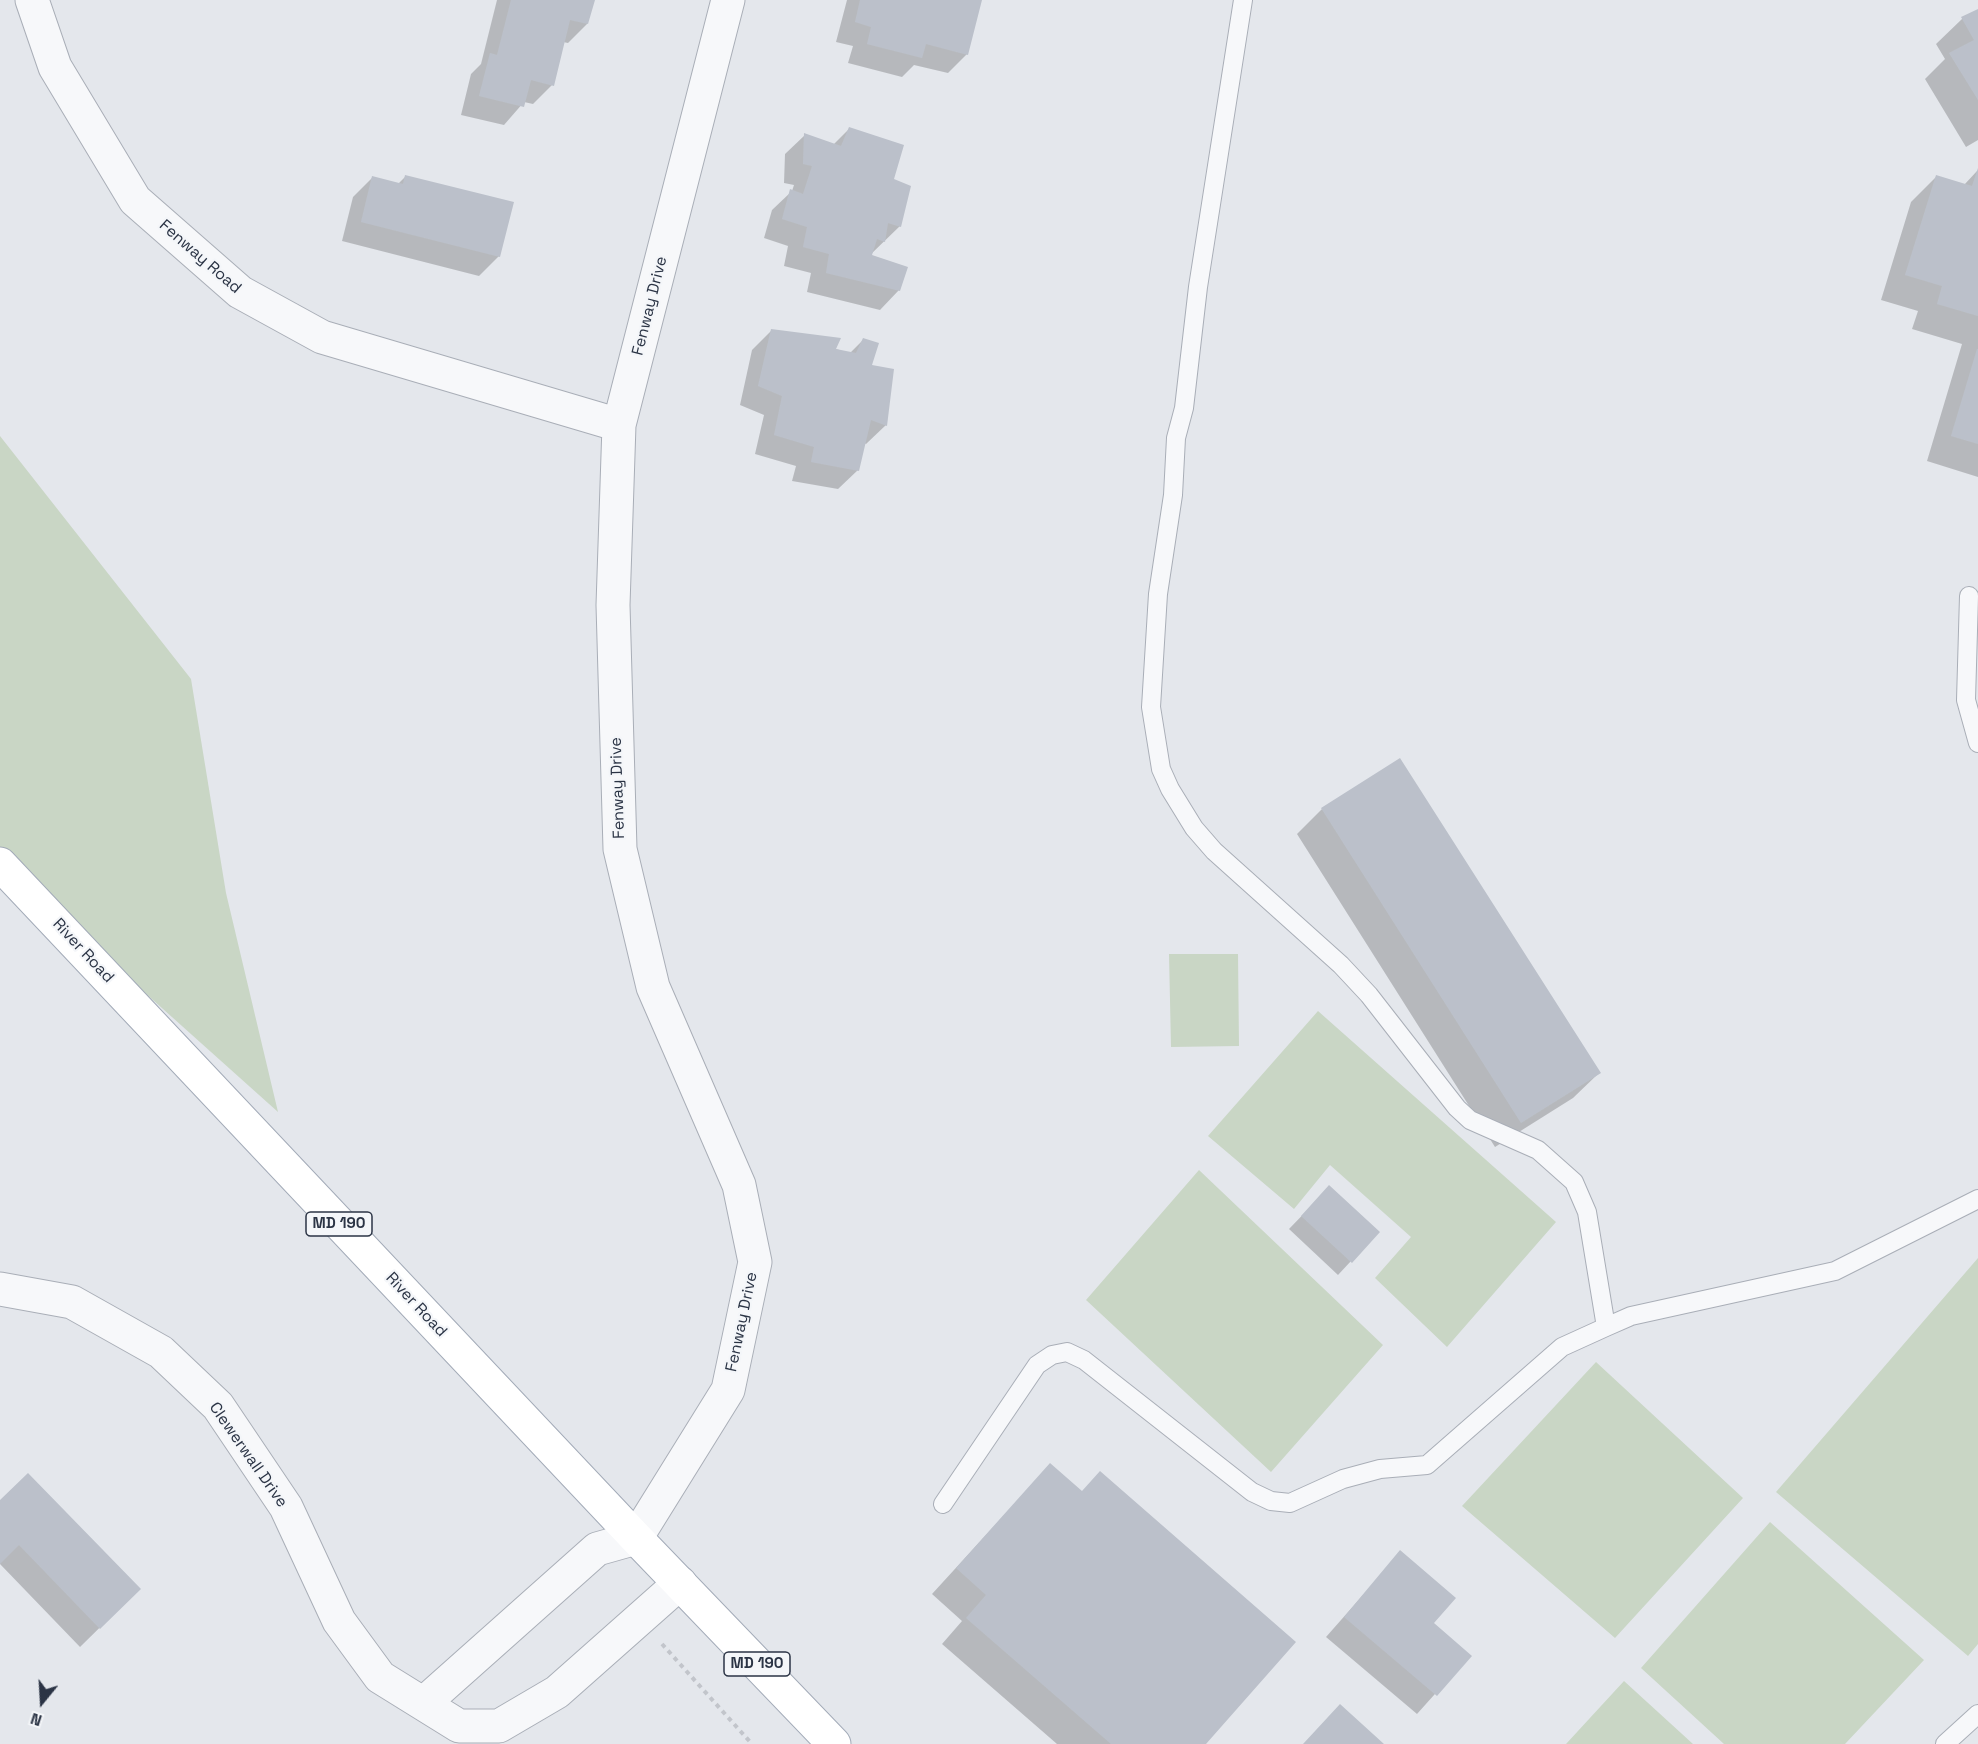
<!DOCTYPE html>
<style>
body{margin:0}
#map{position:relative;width:1978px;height:1744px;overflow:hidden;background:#e4e7ec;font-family:"Space Grotesk",sans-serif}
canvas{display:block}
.north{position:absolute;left:12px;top:1672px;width:60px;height:60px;-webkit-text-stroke:4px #f4f6f9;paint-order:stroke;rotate:198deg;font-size:16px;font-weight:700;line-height:24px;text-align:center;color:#2b3445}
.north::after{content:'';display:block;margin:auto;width:21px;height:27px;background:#2b3445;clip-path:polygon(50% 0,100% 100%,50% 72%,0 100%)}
</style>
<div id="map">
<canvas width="1978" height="1744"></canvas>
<div class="north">N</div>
</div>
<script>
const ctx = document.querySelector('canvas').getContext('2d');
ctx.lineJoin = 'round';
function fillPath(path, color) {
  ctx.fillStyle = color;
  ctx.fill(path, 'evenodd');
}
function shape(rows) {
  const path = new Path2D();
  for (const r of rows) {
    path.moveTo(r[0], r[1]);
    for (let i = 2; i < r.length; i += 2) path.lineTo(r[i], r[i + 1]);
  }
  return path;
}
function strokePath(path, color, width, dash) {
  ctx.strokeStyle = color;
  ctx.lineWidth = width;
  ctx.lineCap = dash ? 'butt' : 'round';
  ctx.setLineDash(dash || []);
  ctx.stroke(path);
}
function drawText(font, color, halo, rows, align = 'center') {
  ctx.font = font + ' "Space Grotesk",sans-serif';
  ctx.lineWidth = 4.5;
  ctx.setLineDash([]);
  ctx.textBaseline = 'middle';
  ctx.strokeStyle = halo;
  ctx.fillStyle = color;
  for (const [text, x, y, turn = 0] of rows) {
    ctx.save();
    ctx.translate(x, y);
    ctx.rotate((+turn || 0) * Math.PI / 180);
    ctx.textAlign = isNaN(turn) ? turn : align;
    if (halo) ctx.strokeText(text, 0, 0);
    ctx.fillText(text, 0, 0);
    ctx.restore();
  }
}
fillPath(shape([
 [0,436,191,679,226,893,278,1112,0,863],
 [1169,954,1238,954,1239,1046,1171,1047],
 [1318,1011,1556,1222,1447,1347,1375,1278,1411,1237,1330,1165,1294,1209,1208,1136],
 [1199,1170,1383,1345,1271,1472,1086,1300],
 [1978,1258,1978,1644,1968,1656,1776,1492],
 [1596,1362,1743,1498,1615,1638,1462,1506],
 [1770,1522,1924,1660,1845,1744,1724,1744,1641,1668],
 [1624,1681,1693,1744,1566,1744]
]), '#c9d6c5');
fillPath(shape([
 [497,0,593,0,587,24,568,43,563,42,552,85,533,104,524,102,504,125,461,115,471,74,481,64],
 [847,0,981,0,967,54,948,73,914,65,902,77,848,63,853,46,836,42],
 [1978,10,1978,140,1966,147,1925,79,1945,59,1936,44,1962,19],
 [849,129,892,180,900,226,869,256,899,290,880,310,807,292,811,273,784,266,788,246,764,238,772,210,792,191,794,185,784,183,785,154,805,135,833,145],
 [1977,171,1978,172,1978,477,1927,461,1962,344,1912,329,1918,311,1881,300,1911,202,1936,177,1964,185],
 [406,176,499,256,479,276,342,241,353,197,372,178,398,184],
 [771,331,850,353,863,340,886,425,866,444,864,443,858,470,838,489,792,481,796,466,755,454,764,415,740,405,752,350],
 [1322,809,1599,1073,1573,1098,1495,1147,1297,834],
 [1317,1200,1378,1232,1338,1275,1289,1229],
 [1050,1465,1204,1744,1057,1744,942,1644,962,1621,932,1594],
 [0,1502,139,1589,80,1647,0,1564],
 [1401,1552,1431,1624,1469,1656,1417,1714,1326,1637]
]), '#0003');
fillPath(shape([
 [511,0,595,0,588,24,570,20,554,86,531,80,524,107,479,96,490,53,497,55],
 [860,0,982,0,968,55,926,44,922,58,867,44,871,27,855,22],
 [1978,9,1978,100,1949,53,1974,40,1961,17],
 [849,127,904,145,894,179,911,186,901,227,888,223,885,242,877,239,872,255,908,267,900,291,826,273,829,254,803,247,807,227,782,219,790,189,803,194,812,166,803,164,804,133,841,146],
 [1978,168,1978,316,1937,304,1942,286,1905,275,1936,175,1972,186],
 [405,175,514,202,500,257,361,222,372,176,403,184],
 [771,329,841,338,836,349,856,353,863,338,879,343,872,365,894,369,887,426,871,420,859,471,811,462,814,447,774,435,782,396,758,386],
 [1977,349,1978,349,1978,444,1951,436],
 [1400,758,1601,1073,1521,1123,1321,808],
 [1329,1185,1380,1232,1352,1263,1301,1216],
 [1050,1463,1082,1491,1100,1471,1296,1642,1206,1744,1111,1744,966,1618,986,1595,956,1568],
 [28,1473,141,1589,100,1629,19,1545,0,1564,0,1500],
 [1400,1550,1456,1598,1434,1623,1472,1656,1437,1696,1344,1617],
 [1340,1704,1384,1744,1303,1744]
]), '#bbc0ca');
const lane = shape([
 [1243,0,1198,287,1184,408,1176,438,1173,495,1158,594,1151,707,1161,769,1170,789,1194,828,1214,851,1341,965,1369,995,1457,1108,1470,1120,1538,1150,1574,1182,1587,1212,1606,1327],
 [1969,596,1966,700,1978,743],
 [943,1504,1037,1365,1052,1355,1067,1352,1084,1360,1252,1492,1271,1501,1290,1503,1343,1479,1380,1469,1427,1465,1562,1347,1606,1327,1631,1316,1835,1271,1978,1199],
 [1945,1744,1978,1714]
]);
const street = shape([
 [32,0,55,67,135,200,240,292,322,337,619,425],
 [0,1289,72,1302,161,1352,218,1406,286,1507,339,1621,380,1677,459,1726,499,1726,557,1692,680,1583],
 [424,1703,597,1549,636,1538,728,1390,755,1262,739,1185,653,987,620,849,613,605,619,425,728,0]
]);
const primary = shape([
 [0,864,636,1538,834,1744]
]);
strokePath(lane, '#a9aeb7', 20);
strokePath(street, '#a9aeb7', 35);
strokePath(primary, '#a3abb8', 35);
strokePath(shape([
 [662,1644,752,1744]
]), '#c2c5cb', 4, [4.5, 4.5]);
strokePath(lane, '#f7f8fa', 18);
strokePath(street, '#f7f8fa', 33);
strokePath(primary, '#fff', 33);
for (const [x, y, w] of [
 [339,1224,66],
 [757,1664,66]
]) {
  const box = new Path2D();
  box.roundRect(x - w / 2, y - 12, w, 24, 4.5);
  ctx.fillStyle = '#f4f6f9';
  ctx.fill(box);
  strokePath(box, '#2b3445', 1.5);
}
drawText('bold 15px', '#2b3445', null, [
 ["MD 190",339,1224],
 ["MD 190",757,1664]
]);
drawText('16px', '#2b3445', '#f4f6f9', [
 ["Fenway Road",200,257,41],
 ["Fenway Drive",650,306,-76],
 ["Fenway Drive",618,788,-92],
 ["River Road",83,951,47],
 ["River Road",416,1305,47],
 ["Fenway Drive",742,1322,-78],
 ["Clewerwall Drive",248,1455,55]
]);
</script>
